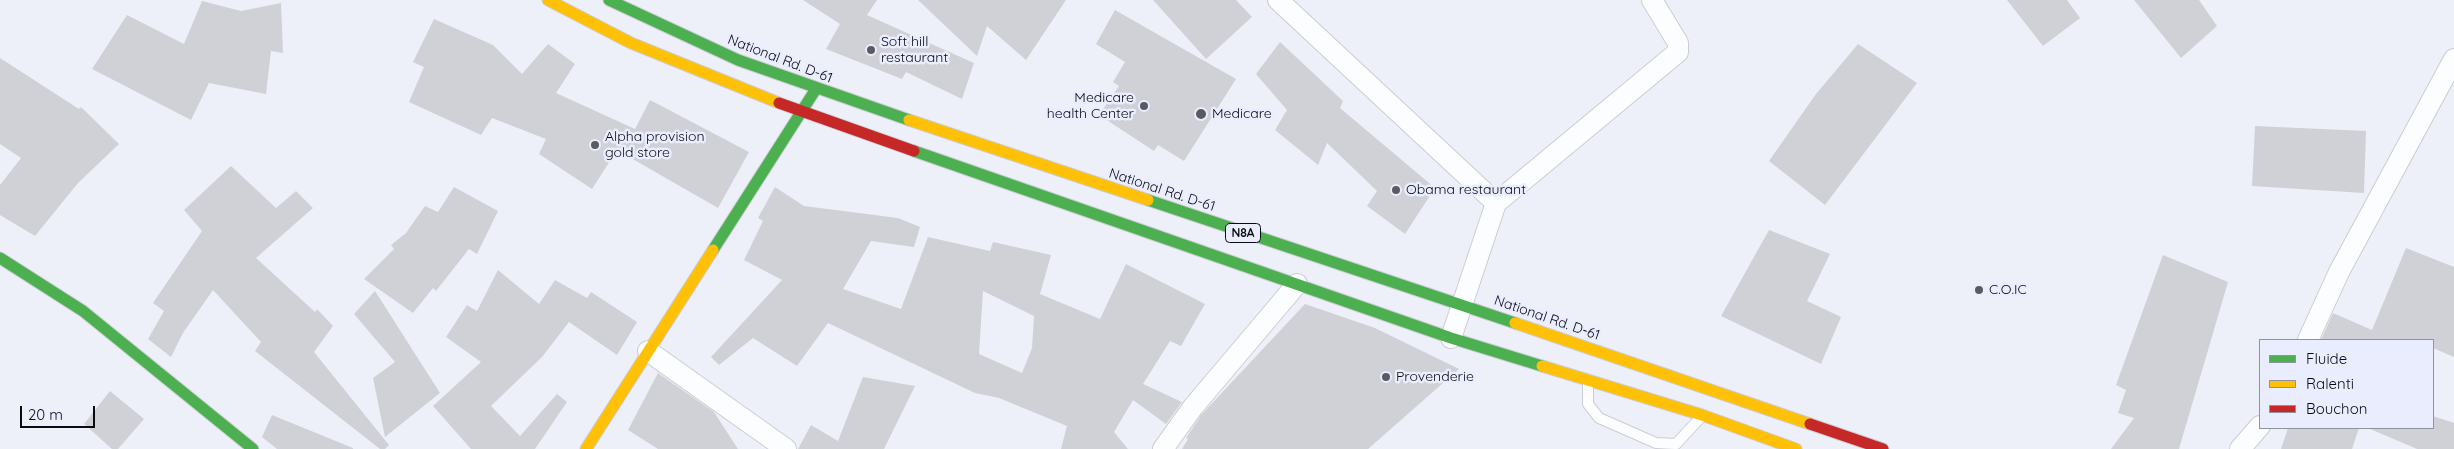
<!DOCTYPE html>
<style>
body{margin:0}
#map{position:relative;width:2454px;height:449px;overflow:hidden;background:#eef0f9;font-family:Quicksand,sans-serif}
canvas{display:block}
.legend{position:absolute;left:2259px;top:339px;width:175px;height:90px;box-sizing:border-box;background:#e9edfe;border:1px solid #90939f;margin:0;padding:6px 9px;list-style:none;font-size:15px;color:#0a0b10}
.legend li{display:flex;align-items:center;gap:10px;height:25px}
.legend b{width:25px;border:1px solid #90939f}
.scale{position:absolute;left:20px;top:406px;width:75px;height:22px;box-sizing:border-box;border:2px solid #0a0b10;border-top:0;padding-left:6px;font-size:15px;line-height:18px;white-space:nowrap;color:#0a0b10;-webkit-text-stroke:4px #e9edfe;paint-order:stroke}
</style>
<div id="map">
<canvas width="2454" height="449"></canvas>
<ul class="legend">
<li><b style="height:6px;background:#4caf50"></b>Fluide</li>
<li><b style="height:6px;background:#ffc107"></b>Ralenti</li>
<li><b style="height:6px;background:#c62828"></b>Bouchon</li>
</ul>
<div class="scale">20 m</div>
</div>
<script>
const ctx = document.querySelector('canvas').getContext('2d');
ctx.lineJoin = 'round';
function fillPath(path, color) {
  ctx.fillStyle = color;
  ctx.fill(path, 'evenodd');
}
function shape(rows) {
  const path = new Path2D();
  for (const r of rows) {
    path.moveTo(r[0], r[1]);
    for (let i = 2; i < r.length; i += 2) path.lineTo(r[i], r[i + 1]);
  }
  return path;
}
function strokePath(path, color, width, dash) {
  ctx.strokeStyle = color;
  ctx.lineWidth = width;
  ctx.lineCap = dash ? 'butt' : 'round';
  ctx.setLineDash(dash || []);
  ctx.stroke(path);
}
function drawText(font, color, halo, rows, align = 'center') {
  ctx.font = font + ' Quicksand,sans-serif';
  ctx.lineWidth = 5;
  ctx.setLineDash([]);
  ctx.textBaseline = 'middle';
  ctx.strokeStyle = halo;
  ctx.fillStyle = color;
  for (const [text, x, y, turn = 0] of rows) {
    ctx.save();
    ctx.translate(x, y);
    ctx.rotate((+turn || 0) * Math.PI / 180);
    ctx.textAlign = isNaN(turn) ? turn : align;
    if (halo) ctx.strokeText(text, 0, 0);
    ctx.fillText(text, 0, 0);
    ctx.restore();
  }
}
fillPath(shape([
 [803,0,877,0,867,15,974,63,962,99,906,72,902,79,826,49,840,24],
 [918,0,1066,0,1026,60,987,26,977,56],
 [1153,0,1236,0,1252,17,1206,59],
 [2007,0,2067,0,2080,18,2043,46],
 [2134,0,2199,0,2217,26,2181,58],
 [202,1,241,11,281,3,283,53,271,51,266,94,209,83,191,120,92,69,127,15,184,44],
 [1115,10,1236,79,1184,161,1158,145,1154,151,1099,115,1119,86,1113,82,1125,62,1096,44],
 [434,19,493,45,522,74,548,44,575,64,556,93,635,129,650,100,749,152,718,208,617,150,592,189,539,154,546,139,492,118,481,135,409,102,424,67,413,62],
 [1280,42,1343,101,1340,108,1435,188,1405,234,1367,206,1377,191,1327,143,1318,165,1275,130,1287,110,1256,74],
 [1858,44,1917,83,1825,205,1769,161,1816,94],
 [0,58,79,109,81,107,119,144,78,183,35,236,0,215,0,185,21,158,0,144],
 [2255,126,2366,131,2364,193,2252,186],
 [231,166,276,208,296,191,313,208,256,258,315,312,317,309,333,326,314,352,389,445,385,449,380,449,255,351,261,342,213,290,183,333,171,357,148,339,164,311,153,303,202,231,184,210],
 [454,187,498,211,477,254,469,249,436,291,433,288,413,313,364,279,394,249,391,245,406,233,425,206,438,212],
 [775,187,804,206,898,218,920,227,914,247,871,241,843,289,901,309,928,237,990,251,993,242,1051,255,1040,294,1100,319,1126,264,1205,304,1181,346,1170,341,1143,384,1182,402,1166,424,1133,400,1114,432,1128,449,1061,449,1067,426,999,398,975,393,828,323,797,366,753,338,719,365,711,357,782,280,744,260,763,221,758,218],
 [983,291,1034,316,1032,348,1022,373,979,354],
 [1769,230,1830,254,1807,301,1841,317,1821,364,1721,316],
 [2406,248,2454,267,2454,357,2433,348,2433,340,2321,340,2333,313,2372,330],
 [2163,255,2228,282,2179,449,2111,449,2134,418,2118,413,2126,390,2116,385],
 [498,270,539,304,555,280,587,298,591,292,637,322,617,355,569,322,542,357,491,406,520,436,557,394,567,402,535,449,471,449,433,406,481,362,446,337,467,305,477,311],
 [375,291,440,393,385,437,373,378,395,362,354,314],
 [1305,304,1375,328,1459,369,1368,449,1182,449,1188,439,1186,438,1202,414],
 [658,373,714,412,738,449,658,449,628,430],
 [863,377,915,386,884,449,798,449,811,425,838,441],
 [110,391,144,419,118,449,112,449,84,424],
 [272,415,353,448,353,449,277,449,262,437],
 [2433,416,2454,423,2454,449,2417,449,2368,428,2433,428],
 [2288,428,2359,428,2352,449,2281,449]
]), '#cfd1d7');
const lane = shape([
 [1588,382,1588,404,1599,418,1656,443,1676,444,1702,416]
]);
const street = shape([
 [1278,0,1496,203,1451,338],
 [1496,203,1678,52,1678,43,1652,0],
 [2308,340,2339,272,2454,59],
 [648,351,786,449],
 [1163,449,1193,407,1297,284],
 [2240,449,2260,426]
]);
const fast = shape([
 [609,0,738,60,909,120],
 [914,151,1451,338,1542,366],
 [1148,200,1515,323],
 [713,250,814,92],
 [0,258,83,311,253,449]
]);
const slow = shape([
 [548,0,631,43,779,103],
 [909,120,1148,200],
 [1515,323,1810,424],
 [1542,366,1702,415,1796,449],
 [586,449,713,250]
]);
const jam = shape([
 [779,103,914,151],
 [1810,424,1883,449]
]);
strokePath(lane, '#cccdd4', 12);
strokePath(street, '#cccdd4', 22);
strokePath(fast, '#cccdd4', 13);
strokePath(slow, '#cccdd4', 13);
strokePath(jam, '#cccdd4', 13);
strokePath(lane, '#fcfdfe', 10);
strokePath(street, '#fcfdfe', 20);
strokePath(fast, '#4caf50', 11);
strokePath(slow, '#ffc107', 11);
strokePath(jam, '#c62828', 11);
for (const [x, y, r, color] of [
 [871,50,5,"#5a5b62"],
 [1144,106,5,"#5a5b62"],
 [1201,114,6,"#5a5b62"],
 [595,145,5,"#5a5b62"],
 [1396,190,5,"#5a5b62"],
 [1979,290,5,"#5a5b62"],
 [1386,377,5,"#5a5b62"]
]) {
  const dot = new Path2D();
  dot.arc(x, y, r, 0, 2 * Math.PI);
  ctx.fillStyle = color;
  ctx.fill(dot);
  strokePath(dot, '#e9edfe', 2);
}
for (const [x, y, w] of [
 [1243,233,35]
]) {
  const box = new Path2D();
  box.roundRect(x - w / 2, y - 9.5, w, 19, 4);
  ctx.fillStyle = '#e9edfe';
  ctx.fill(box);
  strokePath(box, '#0a0b10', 1);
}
drawText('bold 12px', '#0a0b10', null, [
 ["N8A",1243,233]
]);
drawText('14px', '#0a0b10', '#e9edfe', [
 ["Soft hill",881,42],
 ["restaurant",881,58],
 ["Medicare",1134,98,"right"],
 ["health Center",1134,114,"right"],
 ["Medicare",1212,114],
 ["Alpha provision",605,137],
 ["gold store",605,153],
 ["Obama restaurant",1406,190],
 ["C.O.IC",1989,290],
 ["Provenderie",1396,377]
], 'left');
drawText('14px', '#0a0b10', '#e9edfe', [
 ["National Rd. D-61",780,59,21],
 ["National Rd. D-61",1162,190,18],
 ["National Rd. D-61",1547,318,19]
]);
</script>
